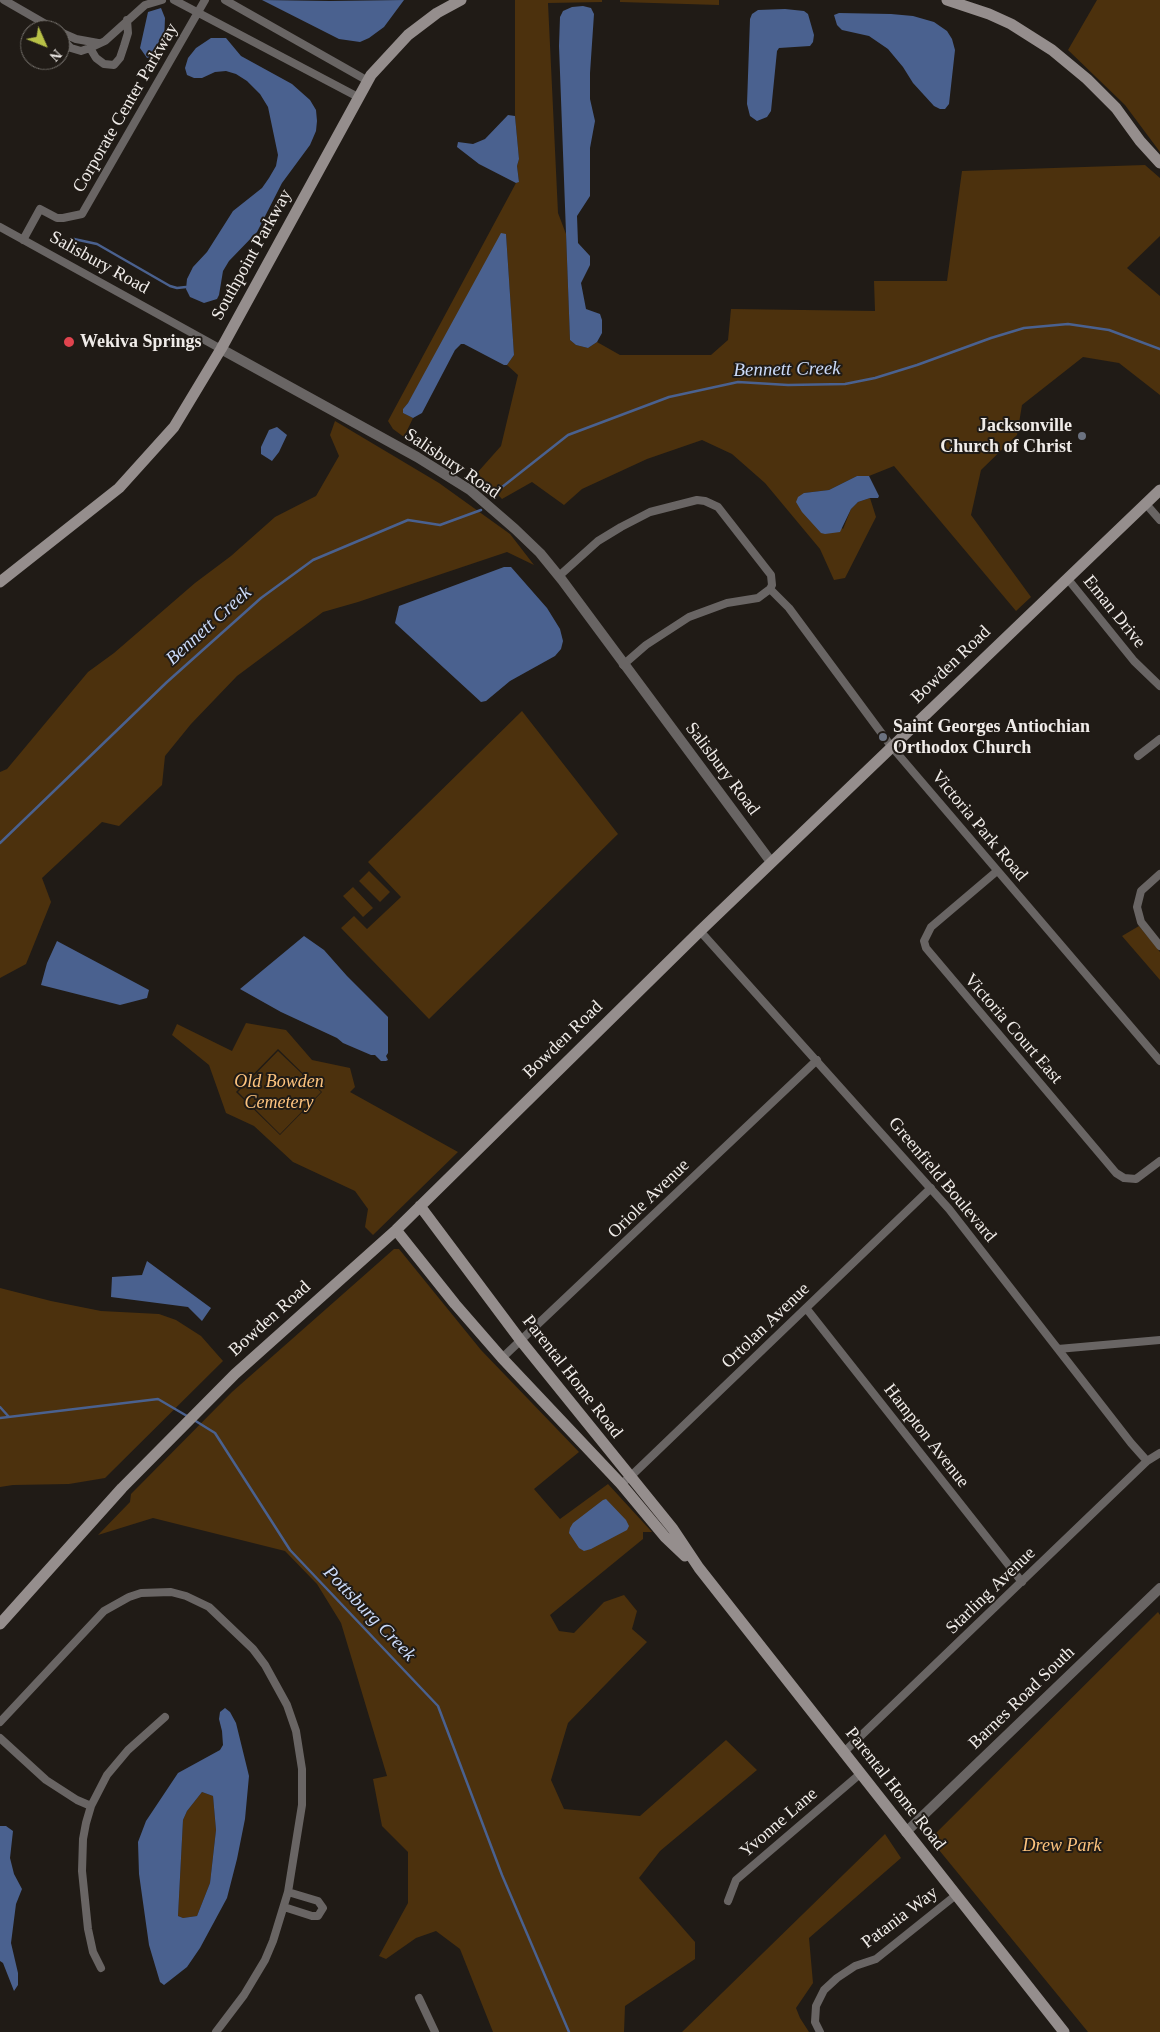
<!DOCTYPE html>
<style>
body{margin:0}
#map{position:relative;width:1160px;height:2032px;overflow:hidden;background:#201b16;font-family:"Times New Roman",serif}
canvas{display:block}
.north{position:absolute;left:20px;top:20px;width:50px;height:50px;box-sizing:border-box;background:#201b16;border:1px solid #736f6a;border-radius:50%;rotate:134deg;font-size:14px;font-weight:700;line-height:20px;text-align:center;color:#f0ece9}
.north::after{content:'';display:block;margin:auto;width:18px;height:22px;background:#b8c147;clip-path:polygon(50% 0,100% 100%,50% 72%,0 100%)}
</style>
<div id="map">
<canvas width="1160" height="2032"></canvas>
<div class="north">N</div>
</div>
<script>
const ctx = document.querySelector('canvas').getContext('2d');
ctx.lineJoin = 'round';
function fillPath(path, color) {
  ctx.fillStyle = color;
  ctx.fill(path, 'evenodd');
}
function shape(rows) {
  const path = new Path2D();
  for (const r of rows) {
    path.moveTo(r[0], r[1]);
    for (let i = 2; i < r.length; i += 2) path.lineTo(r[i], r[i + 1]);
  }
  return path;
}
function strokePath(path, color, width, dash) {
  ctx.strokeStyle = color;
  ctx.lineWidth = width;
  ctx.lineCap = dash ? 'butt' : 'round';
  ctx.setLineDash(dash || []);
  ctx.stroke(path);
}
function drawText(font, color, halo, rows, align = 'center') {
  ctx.font = font + ' "Times New Roman",serif';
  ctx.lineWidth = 4;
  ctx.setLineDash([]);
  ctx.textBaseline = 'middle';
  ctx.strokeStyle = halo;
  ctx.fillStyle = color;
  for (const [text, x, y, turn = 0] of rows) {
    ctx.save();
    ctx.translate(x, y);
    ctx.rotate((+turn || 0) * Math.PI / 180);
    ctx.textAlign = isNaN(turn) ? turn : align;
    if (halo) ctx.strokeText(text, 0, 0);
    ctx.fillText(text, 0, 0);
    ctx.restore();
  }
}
fillPath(shape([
 [515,0,602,0,602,2,548,3,558,213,566,234,570,340,576,345,588,348,597,342,620,355,711,355,728,340,731,309,875,311,874,281,947,281,962,171,1145,165,1160,178,1160,236,1127,268,1160,296,1160,395,1119,363,1083,357,1022,405,1017,435,981,470,971,515,1031,597,1016,611,894,466,869,476,857,476,829,490,804,493,843,529,851,509,858,502,870,498,876,517,845,578,834,580,820,549,765,483,732,454,702,440,647,459,582,489,564,505,532,482,502,499,477,473,501,446,518,375,507,365,514,355,506,234,408,403,403,409,403,413,413,418,404,437,393,429,388,421,516,183,519,181,517,166,519,159,515,116],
 [620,0,719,0,719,5,620,2],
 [1097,0,1160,0,1160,152,1125,105,1068,50],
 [335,421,439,483,510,534,534,565,507,552,358,602,323,612,237,676,191,724,165,756,162,785,119,826,102,822,42,878,51,902,26,964,0,978,0,772,7,769,88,672,114,653,195,583,231,556,275,517,316,496,339,456,330,435],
 [522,711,618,834,429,1019,341,928,354,916,367,929,401,897,368,862],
 [369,871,390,892,380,902,359,881],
 [353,887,373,908,363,917,343,896],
 [1139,926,1160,952,1160,980,1122,936],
 [246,1023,286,1030,312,1060,350,1068,355,1087,350,1092,458,1152,373,1235,365,1227,368,1209,355,1191,293,1162,254,1126,226,1113,209,1065,172,1035,177,1024,232,1051],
 [278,1049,322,1092,280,1135,236,1092],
 [278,1051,321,1092,280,1134,238,1092],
 [394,1249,399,1249,481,1350,579,1452,534,1489,560,1519,608,1484,652,1532,643,1532,643,1539,550,1615,559,1631,574,1633,604,1602,624,1595,637,1611,632,1629,647,1642,568,1723,551,1780,564,1809,640,1816,726,1740,757,1770,660,1851,639,1878,695,1942,695,1959,625,2006,624,2032,493,2032,460,1949,436,1931,416,1938,386,1959,379,1956,408,1903,408,1852,382,1826,373,1779,387,1776,341,1623,317,1584,285,1551,153,1518,98,1535,130,1502,131,1494,232,1392],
 [0,1288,51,1301,101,1311,159,1314,176,1320,201,1336,223,1361,105,1478,69,1484,13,1485,0,1487],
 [1158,1612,1160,1615,1160,2032,1088,2032,930,1839],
 [202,1792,213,1796,216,1830,210,1883,197,1916,183,1918,178,1916,183,1820,187,1811],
 [885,1834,901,1858,809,1938,813,1983,796,2008,800,2018,809,2032,682,2032]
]), '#4c310d');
fillPath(shape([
 [262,0,330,1,404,0,384,27,369,38,360,42,339,39],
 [583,6,591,8,594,14,590,73,590,99,595,121,590,148,590,196,577,216,578,243,590,256,590,265,581,283,586,309,600,314,602,320,602,333,597,342,588,348,576,345,570,340,559,46,560,17,563,11,572,7],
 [161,8,165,18,164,42,155,55,147,58,140,48,148,12],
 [785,9,804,11,808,14,814,35,813,42,810,46,779,48,777,51,771,111,767,117,757,121,750,116,747,104,750,19,752,14,758,10],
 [839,13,891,14,913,16,934,22,947,31,952,39,955,50,949,104,945,109,940,109,934,106,913,83,903,67,888,49,869,36,842,30,837,25,834,15],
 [211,38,226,38,241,56,292,84,310,100,316,110,317,121,316,131,310,145,282,183,257,232,229,261,223,271,219,295,217,299,204,303,190,297,186,289,187,279,193,267,207,252,233,211,262,188,269,178,276,166,278,155,268,107,260,94,247,81,236,74,226,71,215,72,202,78,194,78,187,75,185,68,188,58,196,48],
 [508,115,515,116,519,159,517,166,519,182,516,183,479,164,457,147,458,142,473,144,485,139],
 [501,233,506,234,514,355,507,365,504,365,464,344,461,344,455,350,422,413,413,418,403,413,403,409,408,403],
 [277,427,287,435,279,452,272,461,261,454,261,447,269,430],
 [857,476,869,476,879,496,878,498,870,498,858,502,851,509,840,532,825,534,821,533,802,512,796,502,798,497,804,493,829,490],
 [504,567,511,567,547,608,560,629,563,641,561,649,555,656,510,681,486,701,481,702,395,623,399,606],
 [304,936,324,950,347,976,388,1017,388,1053,386,1056,388,1060,386,1061,381,1061,375,1055,371,1055,343,1043,337,1038,281,1012,240,989],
 [57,941,149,990,147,998,120,1005,41,985,47,963],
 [147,1261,211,1308,202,1321,188,1307,111,1297,112,1277,142,1275],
 [606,1499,626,1520,629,1526,627,1530,591,1549,584,1551,579,1548,569,1533,570,1528,573,1523,603,1500],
 [225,1708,230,1712,236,1723,249,1776,245,1819,237,1859,227,1898,200,1948,187,1967,164,1985,160,1982,149,1945,139,1874,138,1842,146,1821,178,1773,220,1750,223,1745,222,1731,219,1719,220,1712],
 [202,1792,213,1796,216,1830,210,1883,197,1916,183,1918,178,1916,183,1820,187,1811],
 [0,1826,6,1826,13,1831,10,1858,14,1874,22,1889,16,1904,11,1943,18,1973,18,1985,14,1991,3,1963,0,1961]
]), '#4a618f');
strokePath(shape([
 [74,239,97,244,170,286,177,288,186,287],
 [492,495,568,435,669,397,738,382,788,385,845,384,875,378,917,365,991,338,1024,328,1068,324,1109,330,1160,349],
 [0,843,167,682,261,598,313,560,408,520,440,525,481,510],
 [0,1407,9,1417],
 [0,1418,158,1399,187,1416],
 [194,1420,215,1433,290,1550,438,1706,502,1875,569,2032]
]), '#4a618f', 2.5);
strokePath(shape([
 [4,0,56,30],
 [174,0,358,97],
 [225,0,368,81],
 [60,32,76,39,98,43],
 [60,34,65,42,71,48,81,51,90,48,105,41,145,5,162,0],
 [90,48,96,58,104,64,114,65,120,58,124,46,128,33,127,20],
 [0,227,221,349],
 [23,240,40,209,57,218,63,218,82,214,205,0],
 [1146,504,1160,520],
 [559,576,598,541,621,527,650,512,697,500,705,501,718,507,771,575,772,585,770,589],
 [1067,578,1134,661,1160,686],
 [770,589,789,608,891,746,1160,1061],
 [623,665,646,645,689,617,727,603,758,598,770,589],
 [1138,756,1160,739],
 [997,871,931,927,924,941,926,948,1116,1173,1124,1178,1136,1179,1160,1161],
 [1160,874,1141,891,1137,907,1141,922,1160,946],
 [700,931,949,1209,1131,1443,1147,1461],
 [806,1308,1022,1582],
 [1058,1349,1160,1340],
 [502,1358,817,1060],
 [621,1484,630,1477,931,1188],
 [0,1722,104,1611,129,1597,141,1593,171,1592,186,1596,209,1607,253,1649,265,1665,287,1705,296,1731,302,1769,302,1805,288,1892,273,1941,265,1960,244,1995,216,2032],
 [0,1738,46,1780,77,1800,91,1806],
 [843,1753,1147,1461,1160,1453],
 [728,1901,736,1880,860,1774],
 [284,1907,312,1916,318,1916,323,1908,318,1901,288,1892],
 [101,1968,93,1952,88,1929,82,1871,83,1839,86,1823,91,1806,107,1775,128,1750,165,1717],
 [419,1998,435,2032],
 [820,2032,815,2022,816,2006,824,1990,837,1978,855,1966,876,1959,956,1895]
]), '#696564', 8);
strokePath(shape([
 [221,349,417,457,470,490,515,529,540,553,562,580,771,862],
 [906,1832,1160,1588]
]), '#696564', 10);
strokePath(shape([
 [947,0,989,14,1011,24,1052,50,1087,79,1116,108,1140,141,1160,163],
 [0,582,119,488,174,427,221,349,371,75,408,35,437,13,461,0],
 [420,1206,521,1341,673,1529,699,1568,1064,2032],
 [396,1230,455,1304,502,1358,621,1484,665,1537,685,1556],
 [0,1624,122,1488,235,1374,396,1230,700,931,1160,490]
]), '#958e8d', 11);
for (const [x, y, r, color] of [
 [69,342,6,"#e0444e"],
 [1082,436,5,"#6b7280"],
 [883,737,5,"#6b7280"]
]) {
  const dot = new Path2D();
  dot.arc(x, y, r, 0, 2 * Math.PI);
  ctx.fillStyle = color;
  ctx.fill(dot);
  strokePath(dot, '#201b16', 2);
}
drawText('18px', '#f0ece9', '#201b16', [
 ["Corporate Center Parkway",126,108,-60],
 ["Southpoint Parkway",252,255,-61],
 ["Salisbury Road",99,263,29],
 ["Salisbury Road",452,464,34],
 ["Eman Drive",1114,612,51],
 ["Bowden Road",951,665,-44],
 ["Salisbury Road",722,769,53],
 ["Victoria Park Road",979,826,50],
 ["Victoria Court East",1013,1029,49],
 ["Bowden Road",563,1040,-44],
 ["Greenfield Boulevard",942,1180,50],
 ["Oriole Avenue",649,1199,-44],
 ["Bowden Road",270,1319,-42],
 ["Ortolan Avenue",766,1326,-44],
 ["Parental Home Road",572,1377,52],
 ["Hampton Avenue",926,1436,52],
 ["Starling Avenue",991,1591,-44],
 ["Barnes Road South",1022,1698,-44],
 ["Parental Home Road",895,1789,52],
 ["Yvonne Lane",779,1823,-41],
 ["Patania Way",900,1918,-37]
]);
drawText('bold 18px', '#f0ece9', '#201b16', [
 ["Wekiva Springs",80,342],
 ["Jacksonville",1072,426,"right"],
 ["Church of Christ",1072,447,"right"],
 ["Saint Georges Antiochian",893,727],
 ["Orthodox Church",893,748]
], 'left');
drawText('italic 18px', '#fdc37e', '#201b16', [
 ["Old Bowden",279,1082],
 ["Cemetery",279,1103],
 ["Drew Park",1062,1846]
]);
drawText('italic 19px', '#ccdbf9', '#201b16', [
 ["Bennett Creek",787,370,-1],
 ["Bennett Creek",209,626,-42],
 ["Pottsburg Creek",369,1614,46]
]);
</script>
